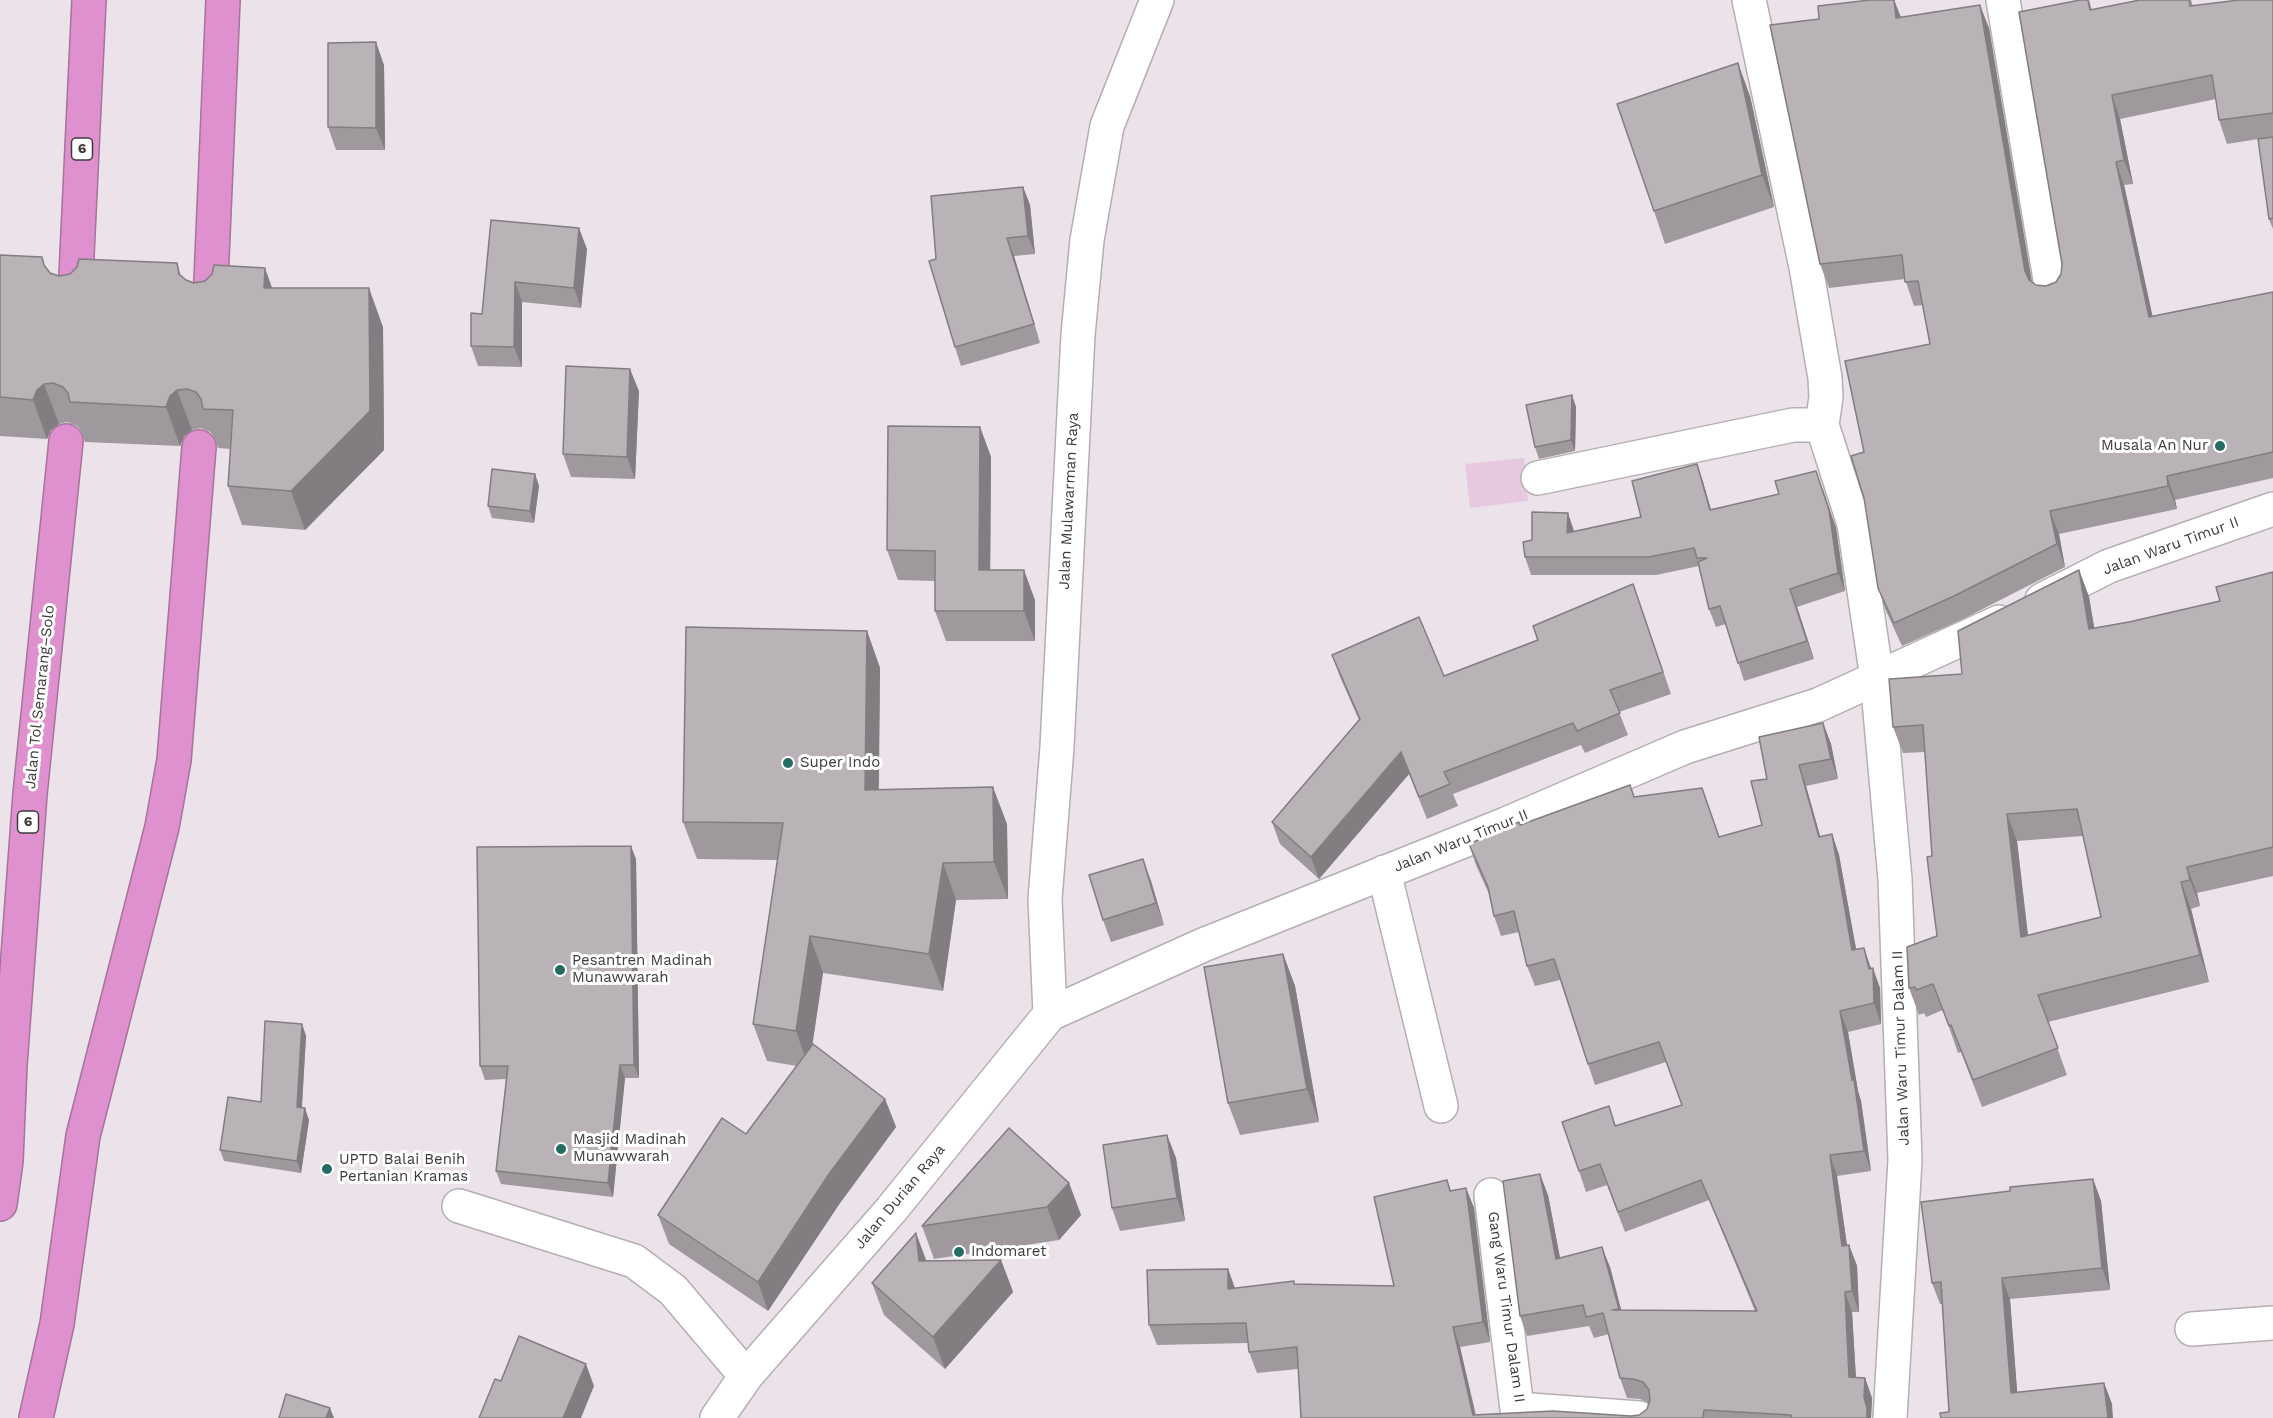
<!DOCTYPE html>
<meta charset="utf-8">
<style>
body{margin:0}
canvas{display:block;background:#ebe3e9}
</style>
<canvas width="2273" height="1418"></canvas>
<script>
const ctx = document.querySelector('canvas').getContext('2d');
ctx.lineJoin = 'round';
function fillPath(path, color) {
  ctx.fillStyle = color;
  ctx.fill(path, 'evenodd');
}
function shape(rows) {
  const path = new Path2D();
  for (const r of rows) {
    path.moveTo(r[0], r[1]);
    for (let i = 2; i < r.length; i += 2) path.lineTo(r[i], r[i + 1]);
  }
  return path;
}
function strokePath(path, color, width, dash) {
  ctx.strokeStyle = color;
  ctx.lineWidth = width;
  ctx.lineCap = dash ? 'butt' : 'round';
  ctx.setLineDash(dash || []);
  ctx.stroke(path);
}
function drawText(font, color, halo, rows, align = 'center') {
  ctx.font = font + ' "Work Sans",sans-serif';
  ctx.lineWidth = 6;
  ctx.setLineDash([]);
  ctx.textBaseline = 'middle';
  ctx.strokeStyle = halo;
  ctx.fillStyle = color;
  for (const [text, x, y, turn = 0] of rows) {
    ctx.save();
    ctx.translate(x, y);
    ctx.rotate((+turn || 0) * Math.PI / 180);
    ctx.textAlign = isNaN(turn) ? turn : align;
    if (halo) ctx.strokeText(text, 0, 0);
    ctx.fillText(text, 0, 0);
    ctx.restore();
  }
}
fillPath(shape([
 [1524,458,1528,501,1470,508,1465,464]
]), '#e7c9df');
const street = shape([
 [1749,0,1806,267,1825,378,1826,397,1822,425],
 [2003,0,2052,291],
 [1538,478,1793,425,1822,425,1854,524,1877,678,1895,879,1905,1160,1890,1418],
 [2042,600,2109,566,2273,509],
 [1384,872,1441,1106],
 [1050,1014,1203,945,1506,824,1685,747,1818,705,1999,622],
 [1491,1195,1517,1409,1639,1418],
 [459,1206,634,1261,673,1290,746,1376],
 [2192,1329,2273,1323]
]);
const secondary = shape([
 [717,1418,746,1376,891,1210,1050,1014,1045,899,1057,747,1078,335,1087,240,1107,126,1157,0]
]);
const highway = shape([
 [75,297,89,0],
 [210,304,223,0],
 [0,1204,6,1161,10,1065,30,794,66,441],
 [36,1418,57,1324,83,1136,162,827,174,760,199,447]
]);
strokePath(street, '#b5aeb3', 36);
strokePath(secondary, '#b5aeb3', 36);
strokePath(highway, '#a6739b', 36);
strokePath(street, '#fff', 33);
strokePath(secondary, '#fff', 33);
strokePath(highway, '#de91ce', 33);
fillPath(shape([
 [1894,0,1901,17,1989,28,2031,281,2036,285,2046,286,2056,282,2061,274,2089,0,2092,10,2140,0,2191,0,2193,6,2273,0,2273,229,2269,219,2258,139,2227,144,2219,120,2216,99,2120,119,2133,184,2124,185,2152,316,2273,292,2273,478,2175,500,2177,509,2059,534,2065,567,1963,619,1902,646,1886,611,1878,588,1864,452,1930,344,1923,305,1914,306,1905,279,1829,288,1820,264,1819,19],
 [384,65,385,150,336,150,328,127],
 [1750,96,1774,207,1665,244,1654,211],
 [1023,187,1030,205,1035,254,1014,256,1040,343,961,366,955,347,936,259],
 [491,220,587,249,581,308,522,302,522,367,478,366,471,346,482,314],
 [0,255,46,268,50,273,59,276,177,263,181,276,186,280,194,283,272,288,383,327,384,450,305,530,242,525,228,486,231,449,218,448,213,435,210,432,201,428,192,430,184,436,180,446,85,442,80,429,77,426,67,422,59,424,51,430,47,439,0,436],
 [639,391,635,479,571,477,563,454],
 [1572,395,1576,407,1575,451,1539,459,1535,447],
 [980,427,991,457,990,570,1035,600,1035,641,946,641,935,611,935,581,898,580,887,550],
 [1697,464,1703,482,1711,509,1823,489,1836,528,1845,591,1797,607,1814,659,1744,681,1726,624,1716,627,1709,609,1699,566,1656,575,1531,575,1525,557,1532,540,1641,517],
 [535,474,539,486,534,523,492,518,488,506],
 [2079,570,2089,597,2094,628,2129,622,2220,601,2273,572,2273,876,2197,893,2200,906,2191,909,2209,982,2048,1022,2067,1075,1982,1107,1961,1052,1958,1053,1943,1010,1926,1017,1924,1013,1919,1015,1909,988,1937,936,1932,856,1925,752,1903,753,1893,727,1962,674],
 [2083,836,2101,917,2028,935,2017,841],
 [1633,584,1671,694,1619,712,1628,735,1585,753,1581,745,1453,794,1458,806,1427,819,1409,774,1319,879,1280,844,1272,822,1359,720,1340,677,1332,655,1444,676,1537,640,1533,626],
 [867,631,880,668,879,790,1007,824,1008,899,956,900,943,991,823,973,812,1045,885,1099,896,1127,840,1203,768,1311,669,1244,658,1215,746,1134,797,1066,767,1061,753,1024,777,860,697,859,683,822],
 [1823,723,1831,744,1838,779,1806,786,1820,836,1832,834,1839,855,1856,949,1871,968,1880,988,1881,1024,1848,1032,1858,1091,1861,1101,1871,1171,1837,1176,1847,1245,1849,1245,1857,1266,1859,1312,1852,1312,1856,1377,1865,1378,1872,1398,1871,1418,1301,1418,1298,1369,1257,1373,1249,1352,1248,1343,1157,1345,1149,1325,1228,1269,1235,1288,1294,1281,1294,1284,1394,1286,1447,1180,1451,1191,1466,1188,1474,1208,1490,1342,1460,1347,1476,1415,1631,1416,1639,1415,1647,1409,1649,1403,1640,1399,1627,1398,1620,1378,1609,1334,1594,1338,1589,1326,1527,1336,1520,1316,1548,1195,1560,1258,1610,1267,1621,1310,1755,1311,1709,1200,1625,1232,1607,1185,1586,1192,1579,1171,1609,1106,1616,1126,1682,1105,1666,1062,1595,1085,1560,980,1535,986,1527,966,1519,932,1501,936,1494,916,1489,894,1476,865,1469,844,1630,785,1634,797,1720,837,1762,825,1767,779],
 [636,859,639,1078,625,1078,613,1197,501,1184,496,1171,506,1079,485,1080,480,1066],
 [1151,881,1164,925,1111,942,1103,920],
 [1283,954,1295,986,1319,1122,1240,1135,1228,1103],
 [302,1024,306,1036,302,1108,309,1120,301,1173,224,1161,220,1150,261,1102],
 [1167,1135,1176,1158,1185,1221,1120,1231,1112,1208],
 [2093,1179,2101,1201,2110,1290,2010,1299,2017,1392,2104,1383,2112,1404,1949,1412,1942,1304,1940,1304,1932,1283],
 [1069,1183,1081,1215,1059,1240,934,1259,922,1226],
 [1001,1260,1013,1292,945,1369,884,1315,872,1283,926,1261]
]), '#9f999d');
fillPath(shape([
 [1894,0,1902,21,1896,18],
 [1980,5,1989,28,2034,294,2025,271],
 [376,42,384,65,385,150,376,128],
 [1738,63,1750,96,1774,207,1762,175],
 [2112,95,2120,119,2133,184,2124,160],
 [2116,162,2124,185,2158,341,2149,317],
 [1023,187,1030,205,1035,254,1028,236],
 [579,228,587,249,581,308,574,288],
 [1007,238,1014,256,1040,343,1034,324],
 [265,268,279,307,264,288],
 [515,282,522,302,522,367,514,347],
 [369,288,383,327,384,450,305,530,291,491],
 [630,369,639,391,635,479,627,457],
 [44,384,59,424,51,430,47,439,33,400,37,390],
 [177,390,192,430,184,436,180,446,166,407,170,396],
 [1572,395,1576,407,1575,451,1571,440],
 [980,427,991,457,990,600,979,570],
 [1697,464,1703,482,1716,528,1710,510],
 [1816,471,1836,528,1845,591,1838,573],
 [535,474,539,486,534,523,530,511],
 [2167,476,2175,500,2177,509,2168,486],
 [2050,511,2059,534,2065,567,2057,544],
 [1568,513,1574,531,1567,533],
 [1024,570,1035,600,1035,641,1024,611],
 [2079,570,2089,597,2099,655,2089,629],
 [1790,589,1797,607,1814,659,1807,641],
 [867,631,880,668,878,827,865,790],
 [1823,723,1831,744,1838,779,1831,759],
 [1401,752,1409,774,1319,879,1311,857],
 [1799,765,1806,786,1826,857,1819,837],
 [993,787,1007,824,1008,899,994,862],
 [2007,814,2017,841,2031,963,2021,937],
 [1832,834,1839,855,1860,971,1852,950],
 [631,846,636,859,639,1078,634,1065],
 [1143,859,1151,881,1164,925,1156,903],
 [943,863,956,900,943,991,929,954],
 [2187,867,2197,893,2200,906,2190,880],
 [2181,882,2191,909,2209,982,2200,955],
 [810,936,823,973,809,1068,796,1031],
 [1864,948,1871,968,1873,968,1880,988,1881,1024,1874,1003,1869,969],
 [1283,954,1295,986,1319,1122,1307,1089],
 [1840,1011,1848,1032,1858,1091,1861,1101,1871,1171,1864,1151],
 [302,1024,306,1036,301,1119,297,1107],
 [620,1065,625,1078,613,1197,608,1183],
 [885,1099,896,1127,840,1203,768,1311,758,1282,829,1174],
 [305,1108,309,1120,301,1173,297,1161],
 [1167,1135,1176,1158,1185,1221,1177,1198],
 [1830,1155,1837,1176,1850,1266,1842,1246],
 [1540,1174,1548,1195,1564,1279,1556,1259],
 [2093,1179,2101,1201,2110,1290,2102,1268],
 [1069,1183,1081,1215,1059,1240,1047,1207],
 [1466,1188,1474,1208,1490,1342,1483,1322],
 [916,1233,928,1265,919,1261],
 [1849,1245,1857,1266,1859,1312,1852,1291],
 [1602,1247,1610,1267,1626,1329,1619,1309],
 [1001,1260,1013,1292,945,1369,933,1337],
 [1228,1269,1235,1289,1228,1289],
 [2002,1278,2010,1299,2019,1415,2011,1393],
 [1845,1292,1852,1312,1857,1397,1849,1377],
 [1453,1327,1460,1347,1476,1418,1474,1418],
 [586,1364,594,1386,581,1418,563,1418],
 [1865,1378,1872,1398,1871,1418,1867,1418,1864,1397],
 [2104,1383,2112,1404,2113,1418,2108,1418],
 [330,1408,334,1418,326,1418]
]), '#827d80');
const building = shape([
 [1870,0,1894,0,1896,18,1980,5,2025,271,2029,280,2036,285,2046,286,2056,282,2061,274,2062,264,2019,12,2080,0,2088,0,2090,10,2140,0,2189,0,2190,6,2239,0,2273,0,2273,113,2219,120,2212,75,2112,95,2124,160,2116,162,2149,317,2273,292,2273,452,2167,476,2168,486,2050,511,2057,544,1954,596,1894,623,1878,588,1864,498,1851,456,1864,452,1845,361,1930,344,1918,281,1905,282,1902,255,1820,264,1770,25,1819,19,1818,6,1870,0],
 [376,42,376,128,328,127,328,43,376,42],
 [1738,63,1762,175,1654,211,1617,104,1738,63],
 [2273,137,2273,218,2269,219,2258,139,2273,137],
 [1023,187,1028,236,1007,238,1034,324,955,347,929,261,936,259,931,196,1023,187],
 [491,220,579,228,574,288,515,282,514,347,471,346,471,313,482,314,491,220],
 [0,255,42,257,44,265,50,273,59,276,70,274,77,267,79,259,177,263,179,274,186,280,194,283,205,281,212,274,214,265,265,268,264,288,369,288,370,411,291,491,228,486,233,410,203,409,201,399,196,392,187,389,177,390,170,396,166,407,70,402,68,393,63,387,53,383,44,384,37,390,33,400,0,397,0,255],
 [566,366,630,369,627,457,563,454,566,366],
 [1572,395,1571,440,1535,447,1526,405,1572,395],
 [888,426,980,427,979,570,1024,570,1024,611,935,611,935,551,887,550,888,426],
 [1697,464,1710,510,1779,494,1775,481,1816,471,1829,510,1838,573,1790,589,1807,641,1738,663,1720,606,1709,609,1698,562,1707,558,1697,558,1694,548,1649,557,1525,557,1523,542,1532,540,1532,512,1568,513,1567,533,1641,517,1632,481,1697,464],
 [492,469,535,474,530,511,488,506,492,469],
 [2079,570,2089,629,2129,622,2220,601,2216,587,2273,572,2273,847,2187,867,2190,880,2181,882,2200,955,2038,995,2058,1048,1973,1080,1951,1025,1949,1026,1933,984,1916,990,1915,987,1909,988,1907,947,1937,936,1927,857,1932,856,1923,725,1893,727,1889,679,1962,674,1958,631,2079,570],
 [2077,809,2101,917,2021,937,2007,814,2077,809],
 [1633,584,1663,672,1610,690,1620,713,1577,731,1573,723,1444,772,1450,784,1419,797,1401,752,1311,857,1272,822,1360,719,1332,655,1419,617,1444,676,1538,640,1533,626,1633,584],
 [686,627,867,631,865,790,993,787,994,862,943,863,929,954,810,936,796,1031,753,1024,783,823,683,822,686,627],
 [1823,723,1831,759,1799,765,1819,837,1832,834,1852,950,1864,948,1869,969,1873,968,1874,1003,1840,1011,1852,1080,1854,1080,1864,1151,1830,1155,1842,1246,1849,1245,1852,1291,1845,1292,1849,1377,1865,1378,1864,1397,1867,1408,1867,1418,1791,1418,1791,1415,1704,1410,1703,1418,1301,1418,1297,1347,1249,1352,1246,1323,1149,1325,1147,1270,1228,1269,1228,1289,1294,1281,1294,1284,1394,1286,1374,1197,1447,1180,1450,1191,1466,1188,1483,1322,1453,1327,1473,1415,1553,1411,1631,1416,1639,1415,1647,1409,1650,1400,1649,1390,1643,1382,1633,1379,1620,1378,1603,1313,1586,1317,1583,1305,1520,1316,1503,1181,1540,1174,1556,1259,1602,1247,1619,1309,1612,1310,1757,1311,1701,1180,1618,1212,1600,1164,1579,1171,1562,1122,1609,1106,1615,1126,1682,1105,1659,1042,1588,1064,1554,959,1527,966,1514,911,1494,916,1488,887,1469,844,1519,822,1520,825,1630,785,1634,797,1702,788,1719,837,1762,825,1751,781,1767,779,1759,737,1823,723],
 [631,846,634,1065,620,1065,608,1183,496,1171,508,1066,480,1066,477,847,631,846],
 [1143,859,1156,903,1103,920,1089,875,1143,859],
 [1283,954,1307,1089,1228,1103,1204,967,1283,954],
 [265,1021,302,1024,297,1107,305,1108,297,1161,220,1150,228,1097,261,1102,265,1021],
 [813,1044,885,1099,829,1174,758,1282,658,1215,722,1118,746,1134,813,1044],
 [1009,1128,1069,1183,1047,1207,922,1226,1009,1128],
 [1167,1135,1177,1198,1112,1208,1103,1145,1167,1135],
 [2093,1179,2102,1268,2002,1278,2011,1393,2104,1383,2108,1418,1941,1418,1940,1413,1949,1412,1941,1282,1932,1283,1921,1202,2010,1191,2010,1187,2093,1179],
 [916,1233,919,1261,1001,1260,933,1337,872,1283,916,1233],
 [519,1336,586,1364,563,1418,479,1418,495,1379,501,1381,519,1336],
 [286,1394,330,1408,326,1418,279,1418,286,1394]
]);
fillPath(building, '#b9b2b7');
strokePath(building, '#827d80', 1.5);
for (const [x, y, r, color] of [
 [2220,446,6,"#246c64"],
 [788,763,6,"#246c64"],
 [560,970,6,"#246c64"],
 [561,1149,6,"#246c64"],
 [327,1169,6,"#246c64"],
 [959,1252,6,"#246c64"]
]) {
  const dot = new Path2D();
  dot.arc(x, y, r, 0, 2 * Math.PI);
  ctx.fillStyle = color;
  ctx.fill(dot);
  strokePath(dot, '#fff', 2);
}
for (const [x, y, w] of [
 [82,149,21],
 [28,822,21]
]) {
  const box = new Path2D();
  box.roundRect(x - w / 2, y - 11, w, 22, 4.5);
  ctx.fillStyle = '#fff';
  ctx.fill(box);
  strokePath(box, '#3e3b3d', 1.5);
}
drawText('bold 14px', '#3e3b3d', null, [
 ["6",82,149],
 ["6",28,822]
]);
drawText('15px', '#3e3b3d', '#fff', [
 ["Musala An Nur",2208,446,"right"],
 ["Super Indo",800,763],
 ["Pesantren Madinah",572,961],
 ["Munawwarah",572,978],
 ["Masjid Madinah",573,1140],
 ["Munawwarah",573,1157],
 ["UPTD Balai Benih",339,1160],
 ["Pertanian Kramas",339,1177],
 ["Indomaret",971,1252]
], 'left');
drawText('15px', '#3e3b3d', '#fff', [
 ["Jalan Mulawarman Raya",1069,501,-87],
 ["Jalan Waru Timur II",2171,546,-20],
 ["Jalan Tol Semarang–Solo",40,697,-84],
 ["Jalan Waru Timur II",1461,841,-22],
 ["Jalan Waru Timur Dalam II",1901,1048,-92],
 ["Jalan Durian Raya",900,1197,-50],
 ["Gang Waru Timur Dalam II",1506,1307,82]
]);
</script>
